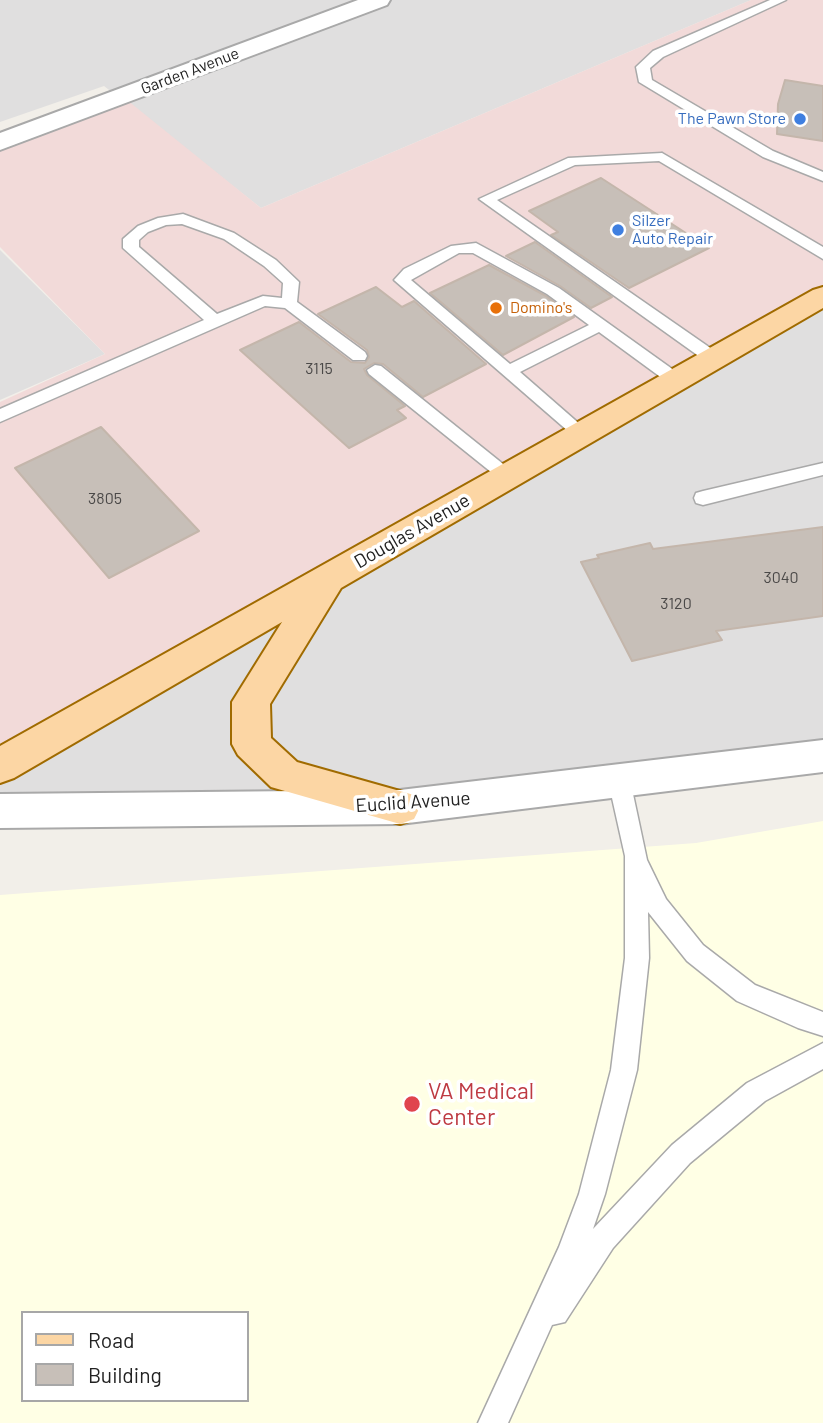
<!DOCTYPE html>
<style>
body{margin:0}
#map{position:relative;width:823px;height:1423px;overflow:hidden;background:#f2efe9;font-family:Barlow,sans-serif}
canvas{display:block}
.legend{position:absolute;left:21px;top:1311px;width:228px;height:91px;box-sizing:border-box;background:#fff;border:2px solid #a7a7a7;margin:0;padding:9px 12px;list-style:none;font-size:21px;color:#222}
.legend li{display:flex;align-items:center;gap:14px;height:35px}
.legend b{width:35px;border:2px solid #a7a7a7}
</style>
<div id="map">
<canvas width="823" height="1423"></canvas>
<ul class="legend">
<li><b style="height:9px;background:#fcd6a4"></b>Road</li>
<li><b style="height:19px;background:#c7bfb8"></b>Building</li>
</ul>
</div>
<script>
const ctx = document.querySelector('canvas').getContext('2d');
ctx.lineJoin = 'round';
function fillPath(path, color) {
  ctx.fillStyle = color;
  ctx.fill(path, 'evenodd');
}
function shape(rows) {
  const path = new Path2D();
  for (const r of rows) {
    path.moveTo(r[0], r[1]);
    for (let i = 2; i < r.length; i += 2) path.lineTo(r[i], r[i + 1]);
  }
  return path;
}
function strokePath(path, color, width, dash) {
  ctx.strokeStyle = color;
  ctx.lineWidth = width;
  ctx.lineCap = dash ? 'butt' : 'round';
  ctx.setLineDash(dash || []);
  ctx.stroke(path);
}
function drawText(font, color, halo, rows, align = 'center') {
  ctx.font = font + ' Barlow,sans-serif';
  ctx.lineWidth = 7;
  ctx.setLineDash([]);
  ctx.textBaseline = 'middle';
  ctx.strokeStyle = halo;
  ctx.fillStyle = color;
  for (const [text, x, y, turn = 0] of rows) {
    ctx.save();
    ctx.translate(x, y);
    ctx.rotate((+turn || 0) * Math.PI / 180);
    ctx.textAlign = isNaN(turn) ? turn : align;
    if (halo) ctx.strokeText(text, 0, 0);
    ctx.fillText(text, 0, 0);
    ctx.restore();
  }
}
fillPath(shape([
 [0,0,751,0,261,208,104,86,0,122],
 [0,250,105,354,0,400],
 [823,296,823,756,400,807,0,811,0,766]
]), '#e0dfdf');
fillPath(shape([
 [751,0,823,0,823,296,0,766,0,402,105,354,0,247,0,142,122,96,261,208]
]), '#f2dad9');
fillPath(shape([
 [823,821,823,1423,0,1423,0,895,696,843],
 [23,1313,247,1313,247,1400,23,1400]
]), '#ffffe5');
const building = shape([
 [785,80,823,86,823,141,777,134,778,104,785,80],
 [601,178,709,248,629,288,551,235,558,232,529,211,601,178],
 [535,242,612,297,591,308,560,286,506,256,535,242],
 [489,265,546,296,574,317,503,355,430,293,489,265],
 [376,287,402,307,414,301,486,364,423,397,383,364,374,363,364,369,367,375,405,406,397,410,406,418,349,448,240,350,299,322,351,362,365,363,369,357,367,350,318,314,376,287],
 [101,427,199,531,109,578,15,468,101,427],
 [823,527,823,616,716,631,722,640,632,661,581,562,599,558,597,555,650,543,653,549,823,527]
]);
fillPath(building, '#c7bfb8');
strokePath(building, '#c4b6ab', 2);
const service = shape([
 [770,0,786,0,663,57,650,68,652,80,773,151,823,172,823,181,763,157,639,82,636,67,653,51,770,0],
 [662,153,823,247,823,259,659,161,575,165,497,200,719,354,721,358,719,362,713,363,707,362,479,199,568,158,662,153],
 [183,214,234,233,276,260,299,282,297,302,365,352,367,356,365,360,353,360,285,308,265,306,0,422,0,409,204,320,123,248,123,239,138,226,158,218,183,214],
 [182,224,224,239,264,266,283,283,282,298,263,296,217,314,139,247,139,240,148,232,166,225,182,224],
 [476,243,559,288,682,376,684,380,682,384,670,384,599,332,520,372,591,434,582,440,576,438,394,280,404,269,451,246,476,243],
 [459,253,473,253,547,294,589,325,510,364,411,280,459,253],
 [375,365,381,366,513,472,516,476,513,480,501,480,369,374,367,370,375,365],
 [823,463,823,475,703,505,696,503,694,498,696,493,703,491,823,463],
 [619,771,627,774,630,780,647,860,666,899,703,945,755,985,823,1012,823,1036,798,1028,737,1001,687,961,648,912,649,958,637,1070,605,1194,593,1229,672,1145,747,1083,823,1043,823,1069,765,1101,690,1163,613,1248,565,1322,552,1325,508,1423,478,1423,559,1247,579,1194,611,1070,625,958,625,856,608,780,611,774,619,771]
]);
const minor = shape([
 [358,0,390,0,387,5,0,150,0,133,358,0]
]);
const tertiary = shape([
 [823,740,823,772,400,824,0,828,0,794,400,790,823,740]
]);
const primary = shape([
 [823,287,823,308,341,588,270,704,271,738,297,762,414,795,420,807,414,819,400,824,271,787,238,755,232,744,232,702,282,622,14,778,0,783,0,746,813,290,823,287]
]);
strokePath(service, '#a9a9a9', 3);
strokePath(minor, '#a9a9a9', 4);
strokePath(tertiary, '#a9a9a9', 4);
strokePath(primary, '#a06b00', 4);
fillPath(service, '#fff');
fillPath(minor, '#fff');
fillPath(tertiary, '#fff');
fillPath(primary, '#fcd6a4');
for (const [x, y, r, color] of [
 [800,119,7,"#3f7fe0"],
 [618,230,7,"#3f7fe0"],
 [496,308,7,"#e8710a"],
 [412,1104,9,"#e0444e"]
]) {
  const dot = new Path2D();
  dot.arc(x, y, r, 0, 2 * Math.PI);
  ctx.fillStyle = color;
  ctx.fill(dot);
  strokePath(dot, '#fff', 2.5);
}
drawText('16px', '#222', '#fff', [
 ["Garden Avenue",190,71,-21]
]);
drawText('16px', '#366cbe', '#fff', [
 ["The Pawn Store",786,119],
 ["Silzer",632,221,"left"],
 ["Auto Repair",632,239,"left"]
], 'right');
drawText('16px', '#c56008', '#fff', [
 ["Domino's",510,308]
], 'left');
drawText('16px', '#4b4948', null, [
 ["3115",319,369],
 ["3805",105,499],
 ["3040",781,578],
 ["3120",676,604]
]);
drawText('19px', '#222', '#fff', [
 ["Douglas Avenue",412,531,-30],
 ["Euclid Avenue",413,802,-4]
]);
drawText('23px', '#be3a42', '#fff', [
 ["VA Medical",428,1091],
 ["Center",428,1117]
], 'left');
</script>
